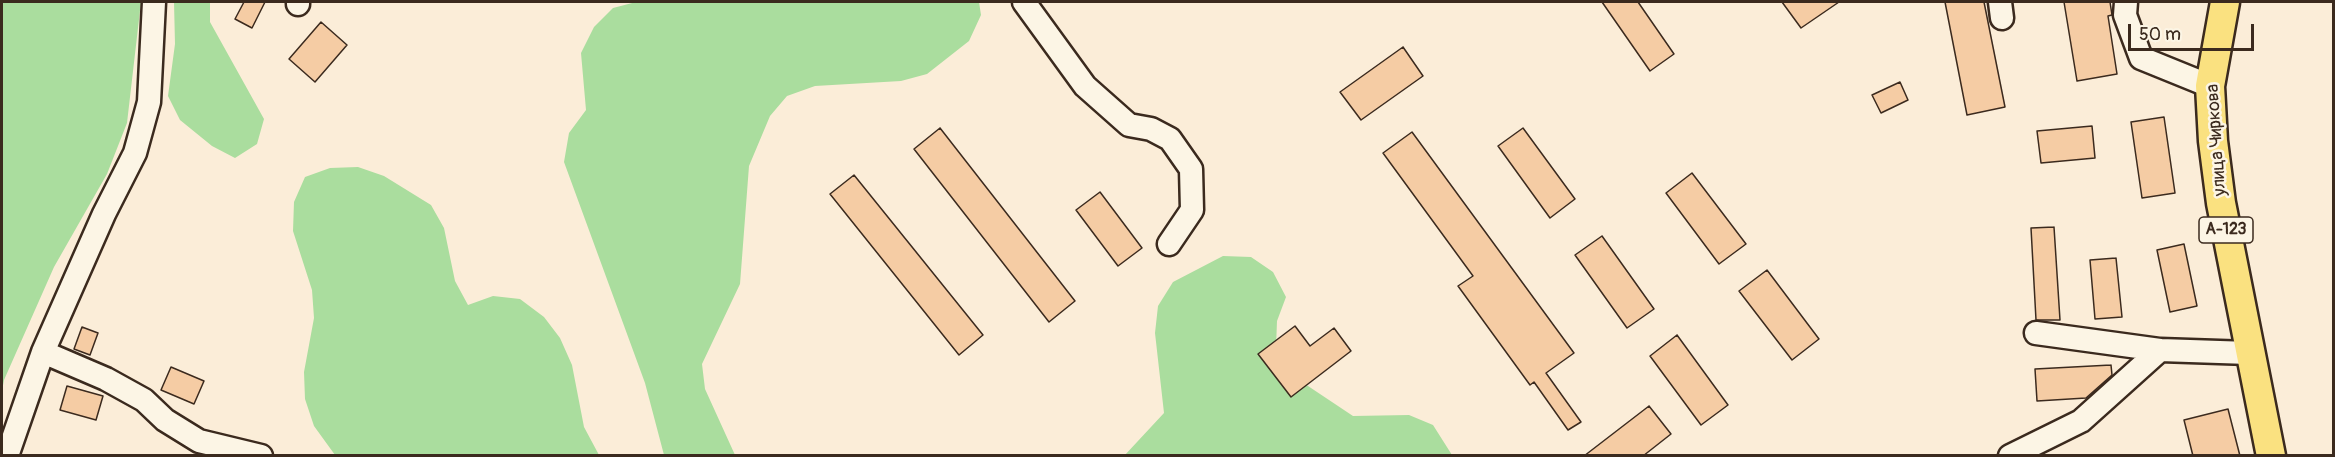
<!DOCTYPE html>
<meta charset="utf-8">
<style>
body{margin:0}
#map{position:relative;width:2335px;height:457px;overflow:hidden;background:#fbedd8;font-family:Pangolin,sans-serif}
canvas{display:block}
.frame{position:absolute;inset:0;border:3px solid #3b2a1e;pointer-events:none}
.scale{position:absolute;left:2128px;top:24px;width:126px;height:27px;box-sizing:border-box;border:3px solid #3b2a1e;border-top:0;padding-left:8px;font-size:18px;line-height:21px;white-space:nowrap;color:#3b2a1e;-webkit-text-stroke:4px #fcf5e5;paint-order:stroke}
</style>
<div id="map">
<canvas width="2335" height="457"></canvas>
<div class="frame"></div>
<div class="scale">50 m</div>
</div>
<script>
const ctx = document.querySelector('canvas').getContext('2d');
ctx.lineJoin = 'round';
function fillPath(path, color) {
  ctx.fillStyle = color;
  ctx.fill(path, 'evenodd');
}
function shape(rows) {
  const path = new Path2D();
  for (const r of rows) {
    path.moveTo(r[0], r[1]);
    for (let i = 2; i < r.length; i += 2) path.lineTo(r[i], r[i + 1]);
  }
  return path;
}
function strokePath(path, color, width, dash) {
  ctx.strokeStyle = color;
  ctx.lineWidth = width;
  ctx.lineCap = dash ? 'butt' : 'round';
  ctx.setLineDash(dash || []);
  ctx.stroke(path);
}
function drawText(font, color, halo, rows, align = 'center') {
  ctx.font = font + ' Pangolin,sans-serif';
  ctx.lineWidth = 5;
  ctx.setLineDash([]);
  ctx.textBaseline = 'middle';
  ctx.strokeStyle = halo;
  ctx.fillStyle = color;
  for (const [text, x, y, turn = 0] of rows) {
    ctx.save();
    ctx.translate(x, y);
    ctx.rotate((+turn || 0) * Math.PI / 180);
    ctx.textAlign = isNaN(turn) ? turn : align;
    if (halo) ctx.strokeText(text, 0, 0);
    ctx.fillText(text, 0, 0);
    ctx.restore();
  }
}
fillPath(shape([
 [2,2,141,2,127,123,107,174,54,267,4,380,2,391],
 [174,2,210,2,210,22,264,119,257,144,235,158,212,146,180,120,168,96,175,44],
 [636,2,979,2,981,15,969,41,927,74,901,81,815,86,787,96,770,116,749,166,740,284,702,364,705,389,735,455,664,455,645,383,564,162,569,133,586,110,581,53,594,27,613,8],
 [358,167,384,176,431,205,444,228,455,281,468,305,493,296,520,299,544,317,560,338,572,365,584,427,599,455,335,455,314,426,305,399,304,372,314,318,312,290,293,231,294,202,305,177,330,168],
 [1223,256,1251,257,1273,272,1286,297,1277,321,1276,348,1287,372,1353,416,1409,415,1433,425,1452,455,1124,456,1164,413,1155,333,1158,306,1173,282]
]), '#aadd9e');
const building = shape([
 [244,2,265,2,252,28,235,19,244,2],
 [1602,2,1638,2,1674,54,1650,71,1602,2],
 [1782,2,1839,2,1801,28,1782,2],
 [1945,2,1984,2,2005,107,1967,115,1945,2],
 [2064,2,2110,2,2112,15,2108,16,2117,74,2077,81,2064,2],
 [321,22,347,45,315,82,289,59,321,22],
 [1403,47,1423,76,1361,120,1340,92,1403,47],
 [1900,82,1908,100,1881,113,1872,95,1900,82],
 [2164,117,2175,193,2142,198,2131,122,2164,117],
 [2092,126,2095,158,2041,163,2037,131,2092,126],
 [940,128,1075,301,1049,322,914,149,940,128],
 [1523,128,1575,199,1550,218,1498,146,1523,128],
 [1412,132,1574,353,1546,373,1581,422,1568,430,1534,382,1530,385,1458,286,1473,276,1383,153,1412,132],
 [1692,173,1746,244,1719,264,1666,193,1692,173],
 [854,175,983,335,959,355,830,194,854,175],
 [1100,192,1142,248,1118,266,1076,210,1100,192],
 [2054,227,2060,320,2036,320,2031,228,2054,227],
 [1602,236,1654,309,1627,328,1575,255,1602,236],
 [2184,244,2197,306,2170,312,2157,250,2184,244],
 [2116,258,2122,317,2095,319,2090,260,2116,258],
 [1767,270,1819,339,1792,360,1739,291,1767,270],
 [1295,326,1310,346,1334,328,1351,351,1291,397,1258,354,1295,326],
 [82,327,98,333,90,355,74,349,82,327],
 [1677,335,1728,405,1701,425,1650,356,1677,335],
 [2111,365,2112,375,2086,398,2037,401,2035,369,2111,365],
 [171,367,204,381,194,404,161,390,171,367],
 [67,386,103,396,96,420,60,410,67,386],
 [1649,406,1671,434,1643,456,1584,456,1649,406],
 [2228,409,2240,456,2193,456,2184,420,2228,409]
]);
fillPath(building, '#f5cca4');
strokePath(building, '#3b2a1e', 1.5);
const minor = shape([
 [298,2,298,4],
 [1024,2,1085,86,1129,125,1151,129,1170,139,1191,169,1192,210,1169,244],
 [2000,2,2002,18],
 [2126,2,2125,15,2141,58,2210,86],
 [2036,333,2160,350],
 [43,352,106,379,144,400,165,420,199,441,261,456],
 [7,456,43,352,104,214,135,153,149,102,154,2],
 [2010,456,2081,421,2160,350,2249,353]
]);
const major = shape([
 [2225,2,2210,86,2213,141,2221,203,2271,456]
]);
strokePath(minor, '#3b2a1e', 27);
strokePath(major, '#3b2a1e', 33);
strokePath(minor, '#fcf5e5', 22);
strokePath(major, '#fae180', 28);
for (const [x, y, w] of [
 [2226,230,54]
]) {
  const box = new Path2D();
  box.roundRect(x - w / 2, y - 13, w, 26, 4.5);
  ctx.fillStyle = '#fcf5e5';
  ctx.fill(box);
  strokePath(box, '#3b2a1e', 1.5);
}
drawText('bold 16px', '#3b2a1e', null, [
 ["А-123",2226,230]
]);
drawText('18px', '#3b2a1e', '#fcf5e5', [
 ["улица Чиркова",2217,140,-94]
]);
</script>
